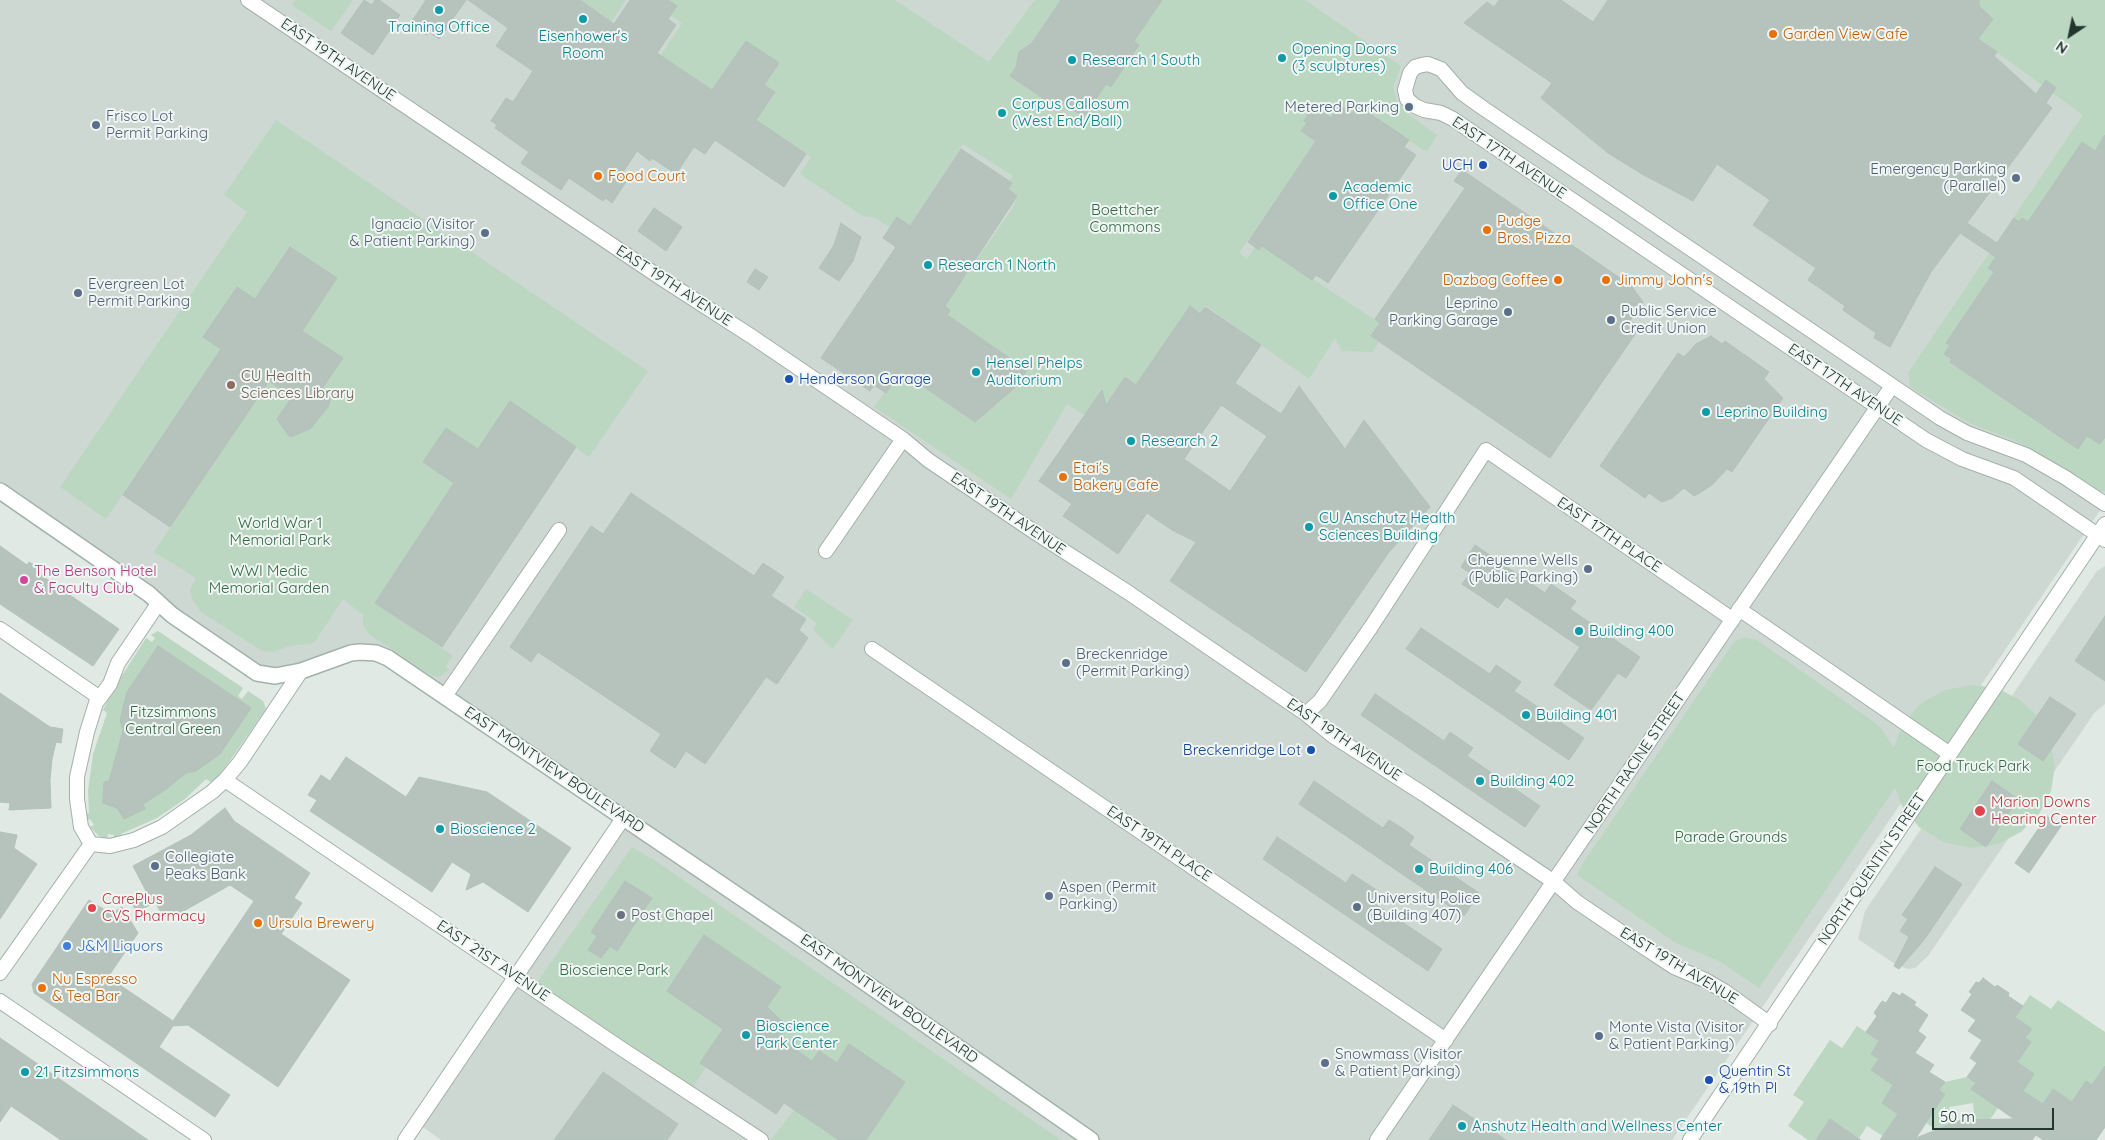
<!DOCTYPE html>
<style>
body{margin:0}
#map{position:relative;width:2105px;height:1140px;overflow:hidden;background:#e0e9e4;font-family:Quicksand,sans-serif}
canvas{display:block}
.north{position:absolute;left:2045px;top:10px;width:50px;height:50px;-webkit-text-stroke:4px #f0f6f3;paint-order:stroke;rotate:214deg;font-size:14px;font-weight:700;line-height:20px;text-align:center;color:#233730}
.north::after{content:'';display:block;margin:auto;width:18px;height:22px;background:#233730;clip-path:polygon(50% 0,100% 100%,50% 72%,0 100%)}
.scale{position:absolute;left:1932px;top:1108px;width:122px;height:22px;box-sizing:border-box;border:2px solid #233730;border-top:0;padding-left:6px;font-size:15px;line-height:18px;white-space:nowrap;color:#233730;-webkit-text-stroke:4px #f0f6f3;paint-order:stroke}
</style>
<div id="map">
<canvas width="2105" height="1140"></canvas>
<div class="north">N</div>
<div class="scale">50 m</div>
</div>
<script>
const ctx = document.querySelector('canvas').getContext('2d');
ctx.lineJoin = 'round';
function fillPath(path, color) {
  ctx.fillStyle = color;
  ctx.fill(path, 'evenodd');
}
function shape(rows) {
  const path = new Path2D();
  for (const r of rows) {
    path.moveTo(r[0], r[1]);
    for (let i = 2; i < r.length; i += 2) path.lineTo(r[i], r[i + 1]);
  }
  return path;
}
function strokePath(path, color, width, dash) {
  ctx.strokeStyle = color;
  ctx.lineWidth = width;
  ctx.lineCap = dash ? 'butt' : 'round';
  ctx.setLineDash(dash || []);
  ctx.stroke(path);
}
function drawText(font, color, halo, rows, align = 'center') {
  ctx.font = font + ' Quicksand,sans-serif';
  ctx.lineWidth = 4;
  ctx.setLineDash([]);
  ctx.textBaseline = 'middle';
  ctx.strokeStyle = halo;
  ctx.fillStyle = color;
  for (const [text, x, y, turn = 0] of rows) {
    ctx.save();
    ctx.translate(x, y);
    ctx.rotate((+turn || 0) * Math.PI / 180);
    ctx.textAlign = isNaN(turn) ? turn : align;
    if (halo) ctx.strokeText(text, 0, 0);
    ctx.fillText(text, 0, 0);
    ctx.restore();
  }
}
fillPath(shape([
 [0,0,2105,0,2105,503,1672,1140,441,1140,417,1123,624,817,376,653,271,676,0,491],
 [2105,566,2105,704,2095,712,1928,956,1915,968,1909,969,1898,966,1858,939,1865,911,2097,571]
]), '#ced8d3');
fillPath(shape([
 [295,0,353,0,331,31,292,5],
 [580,0,626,0,611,22],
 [649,0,895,0,989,62,1035,0,1061,0,1010,76,1059,109,1066,99,1084,117,1106,84,1111,87,1139,45,1134,41,1162,0,1305,0,1401,66,1393,87,1397,100,1408,114,1437,135,1428,150,1423,150,1358,105,1352,114,1339,106,1331,118,1314,106,1304,121,1307,123,1301,131,1316,141,1239,253,1247,259,1255,247,1262,246,1380,323,1371,336,1379,342,1372,352,1342,351,1335,338,1309,379,1205,305,1200,314,1190,307,1136,385,1125,376,1100,414,1090,407,1084,415,1067,404,1011,499,874,407,916,349,943,349,919,384,975,422,1015,387,1027,370,960,324,943,321,950,310,945,306,1014,206,1017,196,1008,189,1012,183,1009,181,1013,176,963,144,903,235,873,217,863,216,800,174,811,157,745,113,755,98,767,105,775,93,764,85,779,63,712,90,661,55,682,23],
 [1950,0,2105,0,2105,491,2097,492,2014,440,1971,424,1910,387,1908,373,2083,115,1976,37],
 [276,120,648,371,589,457,510,401,478,451,475,447,446,428,423,462,454,483,375,603,453,656,445,667,449,670,439,677,433,676,424,671,369,634,363,625,363,615,343,599,314,643,290,646,273,652,262,651,201,612,192,599,190,590,196,578,154,552,269,381,309,408,343,358,302,331,337,278,290,247,255,299,236,287,203,337,221,349,106,519,60,487,247,212,224,195],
 [806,589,853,620,833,649,813,630,817,623,794,607],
 [158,631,243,688,238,696,242,699,248,691,263,701,266,709,222,772,213,783,206,779,185,799,157,818,121,834,122,838,114,840,114,835,108,834,107,840,99,836,90,827,94,825,90,819,86,821,85,814,89,813,88,791,93,754,107,713,103,710,116,685,146,638,152,642,155,638,151,635],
 [1745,637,1757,640,1867,717,1880,727,1894,748,1902,725,1920,704,1945,690,1972,685,1997,688,2020,700,2039,718,2050,741,2055,766,2051,791,2039,814,2021,832,1998,844,1971,848,1943,842,1919,827,1902,806,1895,788,1759,988,1719,961,1676,943,1577,875,1583,863,1734,642],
 [632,847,657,862,1061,1140,866,1140,905,1082,850,1045,837,1063,819,1051,812,1061,779,1038,787,1026,767,1008,781,987,704,936,667,991,723,1029,700,1063,706,1067,689,1093,533,988],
 [2030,995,2051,1009,2058,1000,2105,1032,2105,1078,2072,1102,2053,1089,2043,1104,2023,1091,2017,1062,2025,1038,2032,1029,2015,1017],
 [1857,1026,1879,1041,1871,1054,1879,1059,1872,1070,1893,1085,1882,1103,1898,1114,1883,1136,1867,1126,1859,1138,1830,1119,1816,1140,1808,1140,1788,1126,1804,1102,1793,1095,1830,1040,1842,1048],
 [1967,1077,1976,1083,1972,1089,1998,1108,1989,1121,1975,1123,1973,1103,1949,1107,1953,1127,1937,1130,1926,1123,1945,1094,1939,1090,1945,1082],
 [801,1101,839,1140,771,1140]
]), '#bbd7c1');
const building = shape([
 [364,0,372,5,375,0,379,0,400,15,373,55,341,33,364,0],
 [426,0,466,0,439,39,429,32,427,35,408,27,426,0],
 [468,0,580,0,614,24,630,0,668,0,677,6,668,19,676,25,657,53,712,90,746,41,779,63,764,85,775,92,756,120,806,154,784,187,715,140,705,154,694,147,676,174,652,158,650,161,637,151,621,175,628,179,612,203,606,198,603,201,569,178,561,190,521,163,529,152,495,128,497,125,491,121,506,98,513,102,533,71,496,46,508,28,468,0],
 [1061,0,1162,0,1134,41,1139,45,1111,87,1106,84,1084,117,1063,103,1059,109,1010,76,1016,67,1019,52,1032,43,1061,0],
 [1499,0,1561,0,1593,22,1608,0,1979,0,1979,6,1993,19,1978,39,1997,52,1994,56,2036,94,2046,80,2056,88,2046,103,2052,108,1967,223,1997,243,2014,218,2019,222,2022,218,2028,222,2082,142,2095,151,2105,135,2105,437,2100,444,2087,436,2078,449,1950,362,1952,359,1944,354,1950,345,1946,343,1994,272,1988,268,1996,257,1960,233,1931,272,1890,347,1874,338,1876,333,1843,310,1845,306,1808,280,1816,268,1753,225,1770,200,1717,164,1693,201,1642,174,1608,153,1541,98,1552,83,1464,23,1487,2,1494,7,1499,0],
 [1340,105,1352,114,1357,105,1409,140,1404,147,1416,155,1328,283,1316,275,1312,280,1262,246,1259,250,1248,242,1316,141,1301,131,1307,123,1304,121,1314,106,1331,118,1340,105],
 [961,149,1012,183,1008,189,1017,196,945,306,950,310,947,315,1027,370,1023,376,1026,378,975,422,901,371,886,393,874,385,870,391,821,358,896,247,883,238,897,217,910,226,961,149],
 [1462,170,1623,280,1625,277,1643,302,1630,321,1640,327,1550,458,1371,336,1380,323,1375,319,1465,188,1454,181,1462,170],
 [654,208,682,227,666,251,638,231,654,208],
 [841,223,861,237,853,261,839,281,819,268,834,245,841,223],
 [290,247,337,278,302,331,343,358,317,396,331,397,328,407,310,429,290,437,277,419,292,397,269,381,170,527,123,495,221,349,203,337,237,287,255,299,290,247],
 [755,269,768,277,759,290,747,282,755,269],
 [1190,306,1200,314,1205,307,1261,345,1235,383,1281,414,1299,386,1345,449,1364,420,1430,507,1389,552,1306,672,1170,581,1196,542,1172,530,1147,513,1118,554,1063,516,1072,504,1039,481,1102,390,1106,405,1125,377,1136,385,1190,306],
 [1221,405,1267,436,1230,491,1184,459,1221,405],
 [1711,336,1722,344,1725,341,1769,372,1764,379,1783,398,1732,472,1727,469,1712,485,1698,494,1694,496,1684,488,1672,498,1662,502,1649,493,1645,498,1600,466,1678,353,1684,357,1696,344,1711,336],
 [510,401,576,447,442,647,375,603,454,483,423,462,446,428,478,449,510,401],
 [631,493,754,576,763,563,784,577,771,596,806,619,799,630,808,638,777,684,766,677,705,764,686,751,675,768,650,751,661,734,538,652,531,662,510,647,591,526,603,534,631,493],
 [1475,545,1545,593,1551,584,1576,601,1570,609,1640,657,1626,678,1618,673,1591,710,1554,685,1580,647,1506,597,1498,608,1462,584,1470,573,1461,567,1475,545],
 [0,546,27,565,29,562,41,569,38,573,119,629,93,666,0,604,0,546],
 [2105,616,2105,681,2075,661,2105,616],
 [1421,628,1490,674,1496,665,1521,682,1514,691,1584,738,1569,760,1406,649,1421,628],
 [158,646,251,708,220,754,196,771,186,773,165,790,143,804,145,809,124,819,117,808,103,803,104,782,109,781,123,731,120,720,127,692,158,646],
 [0,693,50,727,63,729,61,743,56,742,52,759,50,780,51,808,9,810,10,803,0,802,0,693],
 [1375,694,1444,741,1450,732,1473,748,1467,756,1540,806,1525,827,1361,715,1375,694],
 [2050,697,2076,714,2043,761,2018,744,2050,697],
 [346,757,406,797,419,777,487,792,571,848,528,912,483,882,466,890,471,874,452,862,432,892,310,811,317,800,308,795,321,775,330,781,346,757],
 [1314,781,1383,828,1389,820,1402,828,1414,837,1409,845,1479,893,1464,916,1299,804,1314,781],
 [1992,781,2018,799,1986,847,1960,829,1992,781],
 [225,808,234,821,310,873,294,898,302,903,281,934,350,980,278,1087,188,1025,173,1026,159,1047,230,1095,215,1117,34,993,32,984,89,900,111,914,122,907,138,933,108,977,173,1021,254,901,230,885,173,917,171,912,163,916,155,902,137,912,130,901,146,891,133,866,191,835,225,808],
 [2047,816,2061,826,2029,873,2015,863,2047,816],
 [0,832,17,835,14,848,37,864,0,919,0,832],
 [1277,837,1346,883,1352,874,1378,891,1371,901,1442,949,1428,971,1263,859,1277,837],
 [1935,867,1962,884,1924,940,1899,969,1894,966,1909,937,1900,931,1908,919,1902,915,1935,867],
 [625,881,652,898,617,951,610,946,601,958,588,950,597,936,591,932,625,881],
 [704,935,781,987,767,1007,787,1026,779,1038,812,1061,819,1051,837,1063,849,1044,905,1082,866,1140,839,1140,784,1103,776,1114,700,1063,723,1029,667,991,704,935],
 [1983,978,1995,987,1997,985,2009,993,2008,996,2023,1006,2015,1017,2032,1029,2025,1038,2031,1042,2017,1062,2034,1074,2023,1091,2043,1104,2053,1089,2072,1102,2086,1081,2092,1085,2105,1066,2105,1127,2096,1140,2043,1140,2036,1135,2032,1140,1880,1140,1898,1114,1882,1103,1893,1085,1871,1070,1879,1059,1871,1054,1879,1041,1866,1032,1877,1016,1874,1013,1882,1001,1886,1003,1893,992,1900,996,1902,993,1916,1002,1914,1005,1928,1015,1918,1031,1926,1037,1915,1053,1934,1065,1929,1072,1945,1082,1939,1090,1945,1094,1916,1138,1961,1120,2014,1119,1971,1089,1976,1083,1967,1077,1977,1063,1970,1058,1982,1040,1968,1031,1976,1020,1961,1010,1972,994,1969,992,1976,982,1979,983,1983,978],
 [0,1038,148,1140,61,1140,11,1106,0,1122,0,1038],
 [603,1072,678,1124,667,1140,554,1140,603,1072],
 [1453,1105,1473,1118,1506,1140,1429,1140,1453,1105],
 [1830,1119,1861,1140,1816,1140,1830,1119]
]);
fillPath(building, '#b6c3bd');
strokePath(building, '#b3c1bb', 1);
const street = shape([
 [248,0,661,278,751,336,903,439,928,460,1036,533,1129,593,1306,714,1333,736,1425,795,1554,882,1577,902,1642,946,1674,967,1705,980,1724,991,1770,1024],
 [2105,504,2066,478,2026,455,1967,433,1940,418,1483,108,1462,93,1441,69,1428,64,1422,65,1415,67,1410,73,1405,90,1407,99,1415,106,1424,110,1441,113,1453,119,1926,440,1962,459,2014,478,2105,540],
 [826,551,903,439],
 [158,604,118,663,110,684,96,703,87,732,77,777,77,799,81,827,91,844,110,846,134,840,162,827,212,792,225,780,240,762,301,671],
 [1739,609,1950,754],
 [0,629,100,698],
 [872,649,1446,1040],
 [445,696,559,530],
 [1306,714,1320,701,1371,627,1486,450,1732,619],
 [225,780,619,1047,761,1140],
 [0,973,91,844],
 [0,1001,204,1140],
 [405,1140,624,817],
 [1377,1140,1892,386],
 [1690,1140,2105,524]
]);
const secondary = shape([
 [0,491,149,594,172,615,257,673,275,676,301,671,351,653,360,652,376,653,388,658,827,956,1091,1140]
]);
strokePath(street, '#a4b0aa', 16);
strokePath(secondary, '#a1b3ab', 18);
strokePath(street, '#fff', 14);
strokePath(secondary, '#fff', 15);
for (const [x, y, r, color] of [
 [439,10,5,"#0f9aa8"],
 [583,19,5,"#0f9aa8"],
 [1773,34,5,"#e8710a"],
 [1282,58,5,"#0f9aa8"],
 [1072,60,5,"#0f9aa8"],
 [1409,107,5,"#5c6f8a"],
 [1002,113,5,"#0f9aa8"],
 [96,125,5,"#5c6f8a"],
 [1483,165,5,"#1a4fb4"],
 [598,176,5,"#e8710a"],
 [2016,178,5,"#5c6f8a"],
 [1333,196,5,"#0f9aa8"],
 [1487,230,5,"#e8710a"],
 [485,233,5,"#5c6f8a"],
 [928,265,5,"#0f9aa8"],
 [1558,280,5,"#e8710a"],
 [1606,280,5,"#e8710a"],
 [78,293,5,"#5c6f8a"],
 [1508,312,5,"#5c6f8a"],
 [1611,320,5,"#5c6f8a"],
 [976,372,5,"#0f9aa8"],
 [789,379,5,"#1a4fb4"],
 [231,385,5,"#8d6e63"],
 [1706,412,5,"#0f9aa8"],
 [1131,441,5,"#0f9aa8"],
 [1063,477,5,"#e8710a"],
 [1309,527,5,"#0f9aa8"],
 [1588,569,5,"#5c6f8a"],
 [24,580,5,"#d1479c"],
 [1579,631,5,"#0f9aa8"],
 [1066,663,5,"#5c6f8a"],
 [1526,715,5,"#0f9aa8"],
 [1311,750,5,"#1a4fb4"],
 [1480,781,5,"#0f9aa8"],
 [1980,811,6,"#e0444e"],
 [440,829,5,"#0f9aa8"],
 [155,866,5,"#5c6f8a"],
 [1419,869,5,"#0f9aa8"],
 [1049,896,5,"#5c6f8a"],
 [1357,907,5,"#5c6f8a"],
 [92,908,5,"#e0444e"],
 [621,915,5,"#6b7280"],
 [258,923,5,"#e8710a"],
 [67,946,5,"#3f7fe0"],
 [42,988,5,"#e8710a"],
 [746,1035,5,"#0f9aa8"],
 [1599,1036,5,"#5c6f8a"],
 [1325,1063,5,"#5c6f8a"],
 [25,1072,5,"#0f9aa8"],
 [1709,1080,5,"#1a4fb4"],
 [1462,1126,5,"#0f9aa8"]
]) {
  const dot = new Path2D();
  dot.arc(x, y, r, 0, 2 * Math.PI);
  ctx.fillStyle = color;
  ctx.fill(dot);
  strokePath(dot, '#f0f6f3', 2);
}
drawText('15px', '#0d838f', '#f0f6f3', [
 ["Training Office",439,27,"center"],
 ["Eisenhower's",583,36,"center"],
 ["Room",583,53,"center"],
 ["Opening Doors",1292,49],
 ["(3 sculptures)",1292,66],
 ["Research 1 South",1082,60],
 ["Corpus Callosum",1012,104],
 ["(West End/Ball)",1012,121],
 ["Academic",1343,187],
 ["Office One",1343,204],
 ["Research 1 North",938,265],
 ["Hensel Phelps",986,363],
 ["Auditorium",986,380],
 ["Leprino Building",1716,412],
 ["Research 2",1141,441],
 ["CU Anschutz Health",1319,518],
 ["Sciences Building",1319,535],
 ["Building 400",1589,631],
 ["Building 401",1536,715],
 ["Building 402",1490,781],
 ["Bioscience 2",450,829],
 ["Building 406",1429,869],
 ["Bioscience",756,1026],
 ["Park Center",756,1043],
 ["21 Fitzsimmons",35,1072],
 ["Anshutz Health and Wellness Center",1472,1126]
], 'left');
drawText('15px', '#c56008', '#f0f6f3', [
 ["Garden View Cafe",1783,34],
 ["Food Court",608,176],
 ["Pudge",1497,221],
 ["Bros. Pizza",1497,238],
 ["Dazbog Coffee",1548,280,"right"],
 ["Jimmy John's",1616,280],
 ["Etai's",1073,468],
 ["Bakery Cafe",1073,485],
 ["Ursula Brewery",268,923],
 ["Nu Espresso",52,979],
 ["& Tea Bar",52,996]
], 'left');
drawText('15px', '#233730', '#f0f6f3', [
 ["EAST 19TH AVENUE",338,60,34],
 ["EAST 17TH AVENUE",1509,158,34],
 ["EAST 19TH AVENUE",674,286,33],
 ["EAST 17TH AVENUE",1845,385,34],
 ["EAST 19TH AVENUE",1008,514,34],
 ["EAST 17TH PLACE",1609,535,34],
 ["EAST 19TH AVENUE",1344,740,34],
 ["NORTH RACINE STREET",1635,763,-56],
 ["EAST MONTVIEW BOULEVARD",554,770,34],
 ["EAST 19TH PLACE",1159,844,34],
 ["NORTH QUENTIN STREET",1872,869,-56],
 ["EAST 21ST AVENUE",493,961,34],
 ["EAST 19TH AVENUE",1679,966,31],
 ["EAST MONTVIEW BOULEVARD",889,999,35]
]);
drawText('15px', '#4e5e75', '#f0f6f3', [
 ["Metered Parking",1399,107,"right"],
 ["Frisco Lot",106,116],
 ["Permit Parking",106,133],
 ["Emergency Parking",2006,169,"right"],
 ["(Parallel)",2006,186,"right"],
 ["Ignacio (Visitor",475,224,"right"],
 ["& Patient Parking)",475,241,"right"],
 ["Evergreen Lot",88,284],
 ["Permit Parking",88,301],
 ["Leprino",1498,303,"right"],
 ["Parking Garage",1498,320,"right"],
 ["Public Service",1621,311],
 ["Credit Union",1621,328],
 ["Cheyenne Wells",1578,560,"right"],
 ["(Public Parking)",1578,577,"right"],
 ["Breckenridge",1076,654],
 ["(Permit Parking)",1076,671],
 ["Collegiate",165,857],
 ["Peaks Bank",165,874],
 ["Aspen (Permit",1059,887],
 ["Parking)",1059,904],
 ["University Police",1367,898],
 ["(Building 407)",1367,915],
 ["Monte Vista (Visitor",1609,1027],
 ["& Patient Parking)",1609,1044],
 ["Snowmass (Visitor",1335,1054],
 ["& Patient Parking)",1335,1071]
], 'left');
drawText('15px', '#164399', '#f0f6f3', [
 ["UCH",1473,165],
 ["Henderson Garage",799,379,"left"],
 ["Breckenridge Lot",1301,750],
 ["Quentin St",1719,1071,"left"],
 ["& 19th Pl",1719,1088,"left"]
], 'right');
drawText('15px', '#326844', '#f0f6f3', [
 ["Boettcher",1125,210],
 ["Commons",1125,227],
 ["World War 1",280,523],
 ["Memorial Park",280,540],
 ["WWI Medic",269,571],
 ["Memorial Garden",269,588],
 ["Fitzsimmons",173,712],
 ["Central Green",173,729],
 ["Food Truck Park",1973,766],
 ["Parade Grounds",1731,837],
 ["Bioscience Park",614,970]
]);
drawText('15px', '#785e54', '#f0f6f3', [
 ["CU Health",241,376],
 ["Sciences Library",241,393]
], 'left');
drawText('15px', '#b23c85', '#f0f6f3', [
 ["The Benson Hotel",34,571],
 ["& Faculty Club",34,588]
], 'left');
drawText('15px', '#be3a42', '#f0f6f3', [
 ["Marion Downs",1991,802],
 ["Hearing Center",1991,819],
 ["CarePlus",102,899],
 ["CVS Pharmacy",102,916]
], 'left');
drawText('15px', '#5b616d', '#f0f6f3', [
 ["Post Chapel",631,915]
], 'left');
drawText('15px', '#366cbe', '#f0f6f3', [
 ["J&M Liquors",77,946]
], 'left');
</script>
